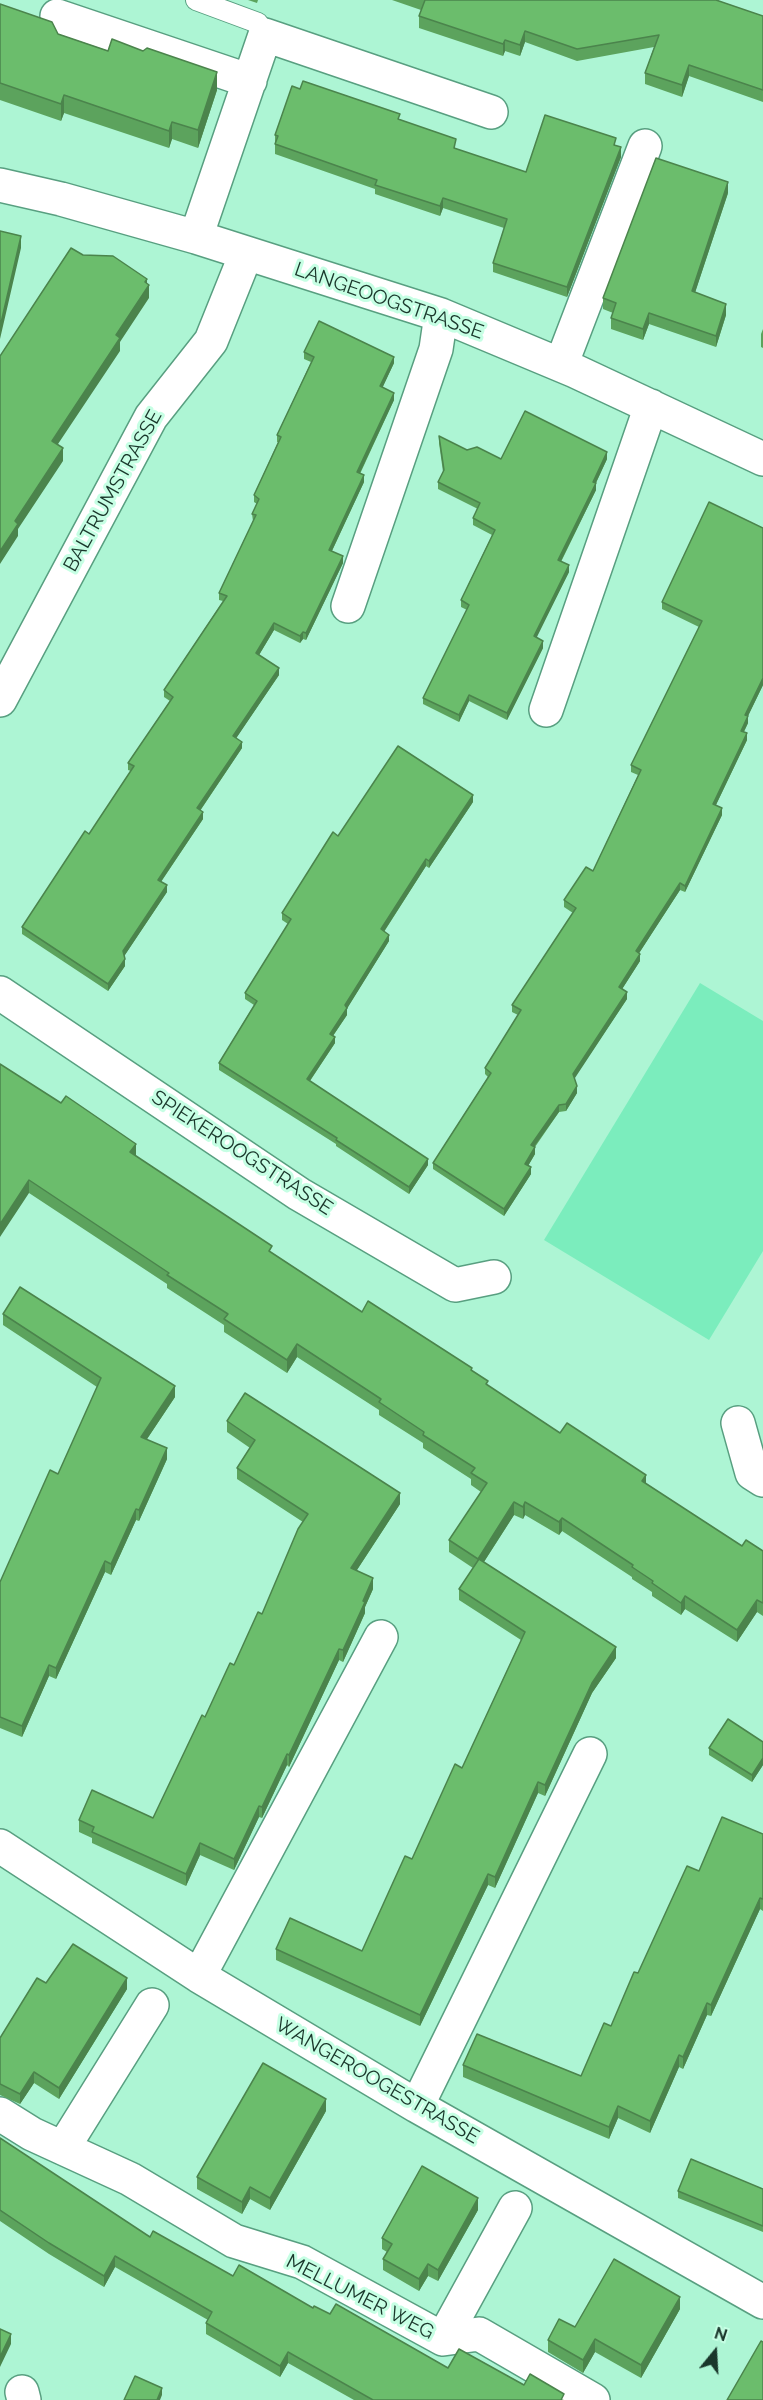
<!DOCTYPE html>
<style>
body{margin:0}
#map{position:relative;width:763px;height:2400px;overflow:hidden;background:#adf5d4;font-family:Raleway,sans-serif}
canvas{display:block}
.north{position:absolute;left:685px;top:2322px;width:60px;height:60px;-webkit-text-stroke:4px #c6ffe4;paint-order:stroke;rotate:18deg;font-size:16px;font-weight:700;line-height:24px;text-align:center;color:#1a372b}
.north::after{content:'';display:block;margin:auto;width:21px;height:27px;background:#1a372b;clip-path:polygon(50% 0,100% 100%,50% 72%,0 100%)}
</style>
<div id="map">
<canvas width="763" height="2400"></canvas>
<div class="north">N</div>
</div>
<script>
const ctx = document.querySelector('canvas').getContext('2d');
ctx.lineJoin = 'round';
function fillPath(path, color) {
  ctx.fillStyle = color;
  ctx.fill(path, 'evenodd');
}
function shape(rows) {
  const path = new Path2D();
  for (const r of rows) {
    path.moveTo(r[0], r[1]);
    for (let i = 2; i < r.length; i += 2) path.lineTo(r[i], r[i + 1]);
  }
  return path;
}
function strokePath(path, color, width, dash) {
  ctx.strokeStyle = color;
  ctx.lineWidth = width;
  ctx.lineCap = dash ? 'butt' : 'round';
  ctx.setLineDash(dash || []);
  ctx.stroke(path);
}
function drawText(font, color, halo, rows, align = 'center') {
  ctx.font = font + ' Raleway,sans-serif';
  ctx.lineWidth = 6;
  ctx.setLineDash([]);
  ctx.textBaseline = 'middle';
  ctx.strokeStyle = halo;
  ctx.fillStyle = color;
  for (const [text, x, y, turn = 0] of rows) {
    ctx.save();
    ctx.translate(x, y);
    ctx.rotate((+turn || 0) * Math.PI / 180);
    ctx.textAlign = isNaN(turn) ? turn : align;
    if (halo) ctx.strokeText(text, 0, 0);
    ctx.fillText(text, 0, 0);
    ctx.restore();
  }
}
fillPath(shape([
 [700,983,763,1021,763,1251,709,1340,544,1240]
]), '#7bedbd');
const service = shape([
 [196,0,258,23,265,35]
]);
const minor = shape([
 [57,16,250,81],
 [0,185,61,199,196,237,441,315,575,371,763,459],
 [196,237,265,35,491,112],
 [561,365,645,146],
 [348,606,436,349,441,315],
 [0,700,151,417,211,341,246,254],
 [546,710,651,406],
 [0,993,299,1194,455,1285,494,1277],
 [738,1423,752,1473,763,1480],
 [0,1846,199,1976,417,2106,763,2302],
 [199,1976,381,1637],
 [417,2106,590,1754],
 [0,2114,32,2134,130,2179,234,2241,302,2262,443,2339,479,2334,593,2400],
 [63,2148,152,2005],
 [443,2339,515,2208],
 [22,2392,24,2400]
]);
strokePath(service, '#589f80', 22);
strokePath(minor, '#589f80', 36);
strokePath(service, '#fff', 20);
strokePath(minor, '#fff', 33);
fillPath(shape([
 [248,0,258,0,257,3],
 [392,0,716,0,763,16,763,102,689,76,682,97,645,84,645,73,654,47,577,61,525,42,520,56,505,51,503,56,419,28,419,16,421,10],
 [0,4,58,34,217,90,198,148,172,139,169,148,64,113,61,121,0,100],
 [400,120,456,149,526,172,616,145,621,157,567,297,493,272,493,263,504,228,443,208,440,216,375,194,375,189,275,154,275,135],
 [728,193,695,292,726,315,716,347,649,324,643,340,611,329,611,318,613,313,603,309,603,298],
 [763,329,763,348,761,347,761,334],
 [304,352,394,363,382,388,394,400,360,474,364,482,332,551,343,563,306,640,303,639,300,643,274,630,259,655,279,675,236,738,242,748,200,811,203,819,161,882,167,892,124,956,125,966,108,991,22,934,22,927,89,834,131,771,128,770,128,763,170,701,164,697,164,690,223,601,219,600,219,593,253,521,252,514,257,504,254,502,254,495,278,442,277,442,277,435,311,362,304,359],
 [439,436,467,450,501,459,607,459,596,483,596,490,561,562,569,572,536,637,543,648,507,720,469,701,459,722,423,704,423,698,467,610,461,607,461,600,492,535,473,525,473,518,478,509,438,489,438,482,443,472,439,443],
 [763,528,763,685,748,716,748,723,744,732,747,740,716,805,722,815,685,892,680,890,639,953,640,961,622,989,627,999,574,1078,577,1093,566,1111,559,1112,535,1147,535,1154,528,1166,531,1174,504,1216,433,1169,433,1163,488,1077,485,1074,485,1068,518,1015,512,1012,512,1005,573,913,564,907,564,900,593,871,638,775,631,772,631,765,699,627,662,609,662,602],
 [473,802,429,868,426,866,384,932,389,941,347,1008,347,1015,333,1036,335,1043,310,1081,428,1165,409,1194,336,1146,336,1144,219,1070,219,1063,254,1005,245,999,245,993,288,924,282,920,282,913,338,836],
 [0,1064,136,1156,272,1253,362,1312,472,1371,488,1386,560,1433,646,1484,742,1546,763,1551,763,1616,757,1612,737,1642,685,1609,681,1615,652,1596,652,1592,632,1579,632,1577,562,1531,559,1535,525,1515,523,1519,514,1515,484,1562,616,1658,592,1693,545,1796,538,1793,495,1888,488,1885,420,2026,276,1960,276,1949,362,1951,462,1768,521,1640,459,1600,459,1589,473,1568,449,1552,449,1540,481,1492,471,1485,471,1479,423,1448,423,1443,379,1415,379,1410,297,1357,287,1373,224,1332,224,1325,167,1288,167,1284,29,1193],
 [3,1314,175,1397,147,1439,167,1459,139,1521,136,1520,111,1575,105,1572,56,1679,49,1676,22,1737,0,1728,0,1582,58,1474,97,1387,3,1325],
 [227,1421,400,1504,357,1570,373,1589,365,1607,365,1613,343,1662,339,1660,289,1767,287,1765,262,1818,259,1817,234,1870,200,1855,186,1886,92,1843,92,1838,79,1832,79,1820,153,1818,205,1717,262,1614,303,1522,237,1479,237,1468,250,1448,227,1432],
 [763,1742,763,1765,752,1782,709,1755,709,1748],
 [763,1834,763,1911,760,1909,711,2016,707,2015,683,2069,679,2067,650,2133,618,2118,609,2139,463,2077,463,2065,581,2076,611,2026,638,1973,699,1871],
 [46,1983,127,1989,59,2099,34,2083,20,2104,0,2095,0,2038],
 [326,2111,270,2210,250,2199,242,2214,197,2189,197,2177],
 [0,2138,150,2237,233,2276,330,2314,448,2368,524,2385,564,2400,354,2400,288,2363,280,2377,206,2334,206,2323,208,2320,115,2267,104,2287,49,2254,0,2221],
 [763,2189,763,2232,678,2198,678,2191],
 [478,2210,438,2281,428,2276,419,2291,383,2270,383,2259,387,2252,382,2249,382,2238],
 [680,2309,641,2378,595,2352,583,2373,548,2352,548,2340,575,2327]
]), '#5ca35d');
fillPath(shape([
 [525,31,525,42,520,56,520,45],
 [505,40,505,51,503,56,503,44],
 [689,65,689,76,682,97,682,85],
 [217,72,217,90,198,148,198,130],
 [64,95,64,113,61,121,61,104],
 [172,122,172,139,169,148,169,131],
 [621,147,621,157,567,297,567,287],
 [728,182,728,193,692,302,692,291],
 [443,198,443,208,440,216,440,206],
 [21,236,21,248,0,339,0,327],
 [147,279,147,288,149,285,149,298,120,342,120,351,52,453,52,441,116,335],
 [726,304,726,315,716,347,716,336],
 [649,313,649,324,643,340,643,329],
 [394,357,394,363,380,393,380,386],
 [394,393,394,400,357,479,357,472],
 [63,448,63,461,18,529,18,536,0,564,0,551,15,521],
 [607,452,607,459,593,489,593,482],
 [364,475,364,482,329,557,329,550],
 [596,483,596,490,558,567,558,560],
 [343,556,343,563,306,640,306,633],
 [569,565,569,572,534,643,534,636],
 [274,623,274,630,256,660,256,653],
 [303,632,303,639,300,643,300,636],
 [543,641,543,648,507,720,507,713],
 [279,668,279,675,233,743,233,736],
 [763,678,763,685,748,716,748,723,741,737,741,731,745,715],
 [469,695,469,701,459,722,459,715],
 [747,733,747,740,713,811,713,804],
 [242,742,242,748,197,815,197,808],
 [473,795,473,802,429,868,429,861],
 [722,808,722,815,685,892,685,886],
 [203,812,203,819,158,886,158,880],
 [426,859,426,866,381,936,381,929],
 [680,883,680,890,636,958,636,951],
 [167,885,167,892,123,958,123,951],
 [389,935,389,941,345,1012,345,1005],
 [640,954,640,961,619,994,619,987],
 [125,959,125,966,108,991,108,984],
 [627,992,627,999,573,1081,573,1074],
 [347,1008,347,1015,330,1040,330,1034],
 [335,1037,335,1043,307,1085,307,1079],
 [577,1086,577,1093,566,1111,566,1104],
 [559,1105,559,1112,531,1151,531,1145],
 [136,1144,136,1156,130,1152],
 [535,1147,535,1154,525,1171,525,1164],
 [428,1159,428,1165,409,1194,409,1187],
 [531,1167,531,1174,504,1216,504,1209],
 [29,1180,29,1193,0,1237,0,1224],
 [297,1344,297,1357,287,1373,287,1360],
 [175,1386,175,1397,141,1448,141,1437],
 [167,1448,167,1459,139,1521,139,1510],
 [646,1475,646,1488,642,1481],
 [400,1493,400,1504,351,1579,351,1568],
 [514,1502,514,1515,478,1571,478,1559],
 [525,1502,525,1515,523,1519,523,1507],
 [136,1509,136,1520,111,1575,111,1564],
 [562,1518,562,1531,559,1535,559,1522],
 [105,1561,105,1572,56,1679,56,1668],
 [373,1578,373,1589,365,1607,365,1613,343,1662,343,1650],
 [685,1596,685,1609,681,1615,681,1603],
 [757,1600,757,1612,737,1642,737,1630],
 [616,1647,616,1658,592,1693,545,1796,545,1785,592,1683],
 [339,1649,339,1660,289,1767,289,1755],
 [49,1665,49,1676,22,1737,22,1726],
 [287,1754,287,1765,262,1818,262,1807],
 [763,1758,763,1765,752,1782,752,1775],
 [538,1782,538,1793,495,1888,495,1877],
 [259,1806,259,1817,234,1870,234,1859],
 [200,1843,200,1855,186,1886,186,1874],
 [488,1874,488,1885,420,2026,420,2015],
 [760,1898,760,1909,711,2016,711,2005],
 [127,1978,127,1989,59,2099,59,2088],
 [707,2003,707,2015,683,2069,683,2057],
 [679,2055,679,2067,650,2133,650,2121],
 [34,2072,34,2083,20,2104,20,2094],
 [326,2099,326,2111,270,2210,270,2198],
 [618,2106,618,2118,609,2139,609,2127],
 [250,2187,250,2199,242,2214,242,2202],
 [478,2198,478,2210,438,2281,438,2270],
 [115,2256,115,2267,104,2287,104,2276],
 [428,2264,428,2276,419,2291,419,2279],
 [680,2297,680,2309,641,2378,641,2365],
 [11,2334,11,2344,0,2367,0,2357],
 [595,2339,595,2352,583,2373,583,2360],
 [288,2352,288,2363,280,2377,280,2366],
 [162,2388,162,2395,160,2400,157,2400]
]), '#4b844c');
const building = shape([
 [425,0,716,0,763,16,763,90,689,65,682,85,645,73,659,35,577,49,525,31,520,45,505,40,503,44,419,16,425,0],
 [0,4,52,22,58,34,108,51,112,39,143,51,147,48,217,72,198,130,172,122,169,131,64,95,61,104,0,83,0,4],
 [303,81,400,114,398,119,456,139,454,148,526,172,545,115,616,138,614,145,621,147,567,287,493,263,507,219,443,198,440,206,375,185,377,180,275,144,278,136,275,135,292,86,300,89,303,81],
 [656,158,728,182,692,291,726,304,716,336,649,313,643,329,611,318,616,303,603,298,656,158],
 [0,231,21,236,0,327,0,231],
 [71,248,83,255,113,256,147,279,145,282,149,285,116,335,120,338,52,441,63,448,15,521,18,524,0,551,0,356,71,248],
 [319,321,394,357,380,386,394,393,357,472,364,475,329,550,343,556,306,633,303,632,300,636,274,623,256,653,279,668,233,736,242,742,197,808,203,812,158,880,167,885,123,951,125,959,108,984,22,927,85,831,89,834,134,766,128,763,173,697,164,690,227,596,219,593,256,515,252,514,259,499,254,495,281,437,277,435,314,357,304,352,319,321],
 [525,411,607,452,593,482,596,483,558,560,569,565,534,636,543,641,507,713,469,695,459,715,423,698,469,605,461,600,495,530,473,518,480,503,438,482,444,470,439,436,467,450,477,447,501,459,525,411],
 [709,502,763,528,763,678,745,715,748,716,741,731,747,733,713,804,722,808,685,886,680,883,636,951,640,954,619,987,627,992,573,1074,577,1086,566,1104,559,1105,531,1145,535,1147,525,1164,531,1167,504,1209,433,1163,491,1073,485,1068,521,1010,512,1005,576,908,564,900,586,867,593,871,641,770,631,765,702,621,662,602,709,502],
 [398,746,473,795,429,861,426,859,381,929,389,935,345,1005,347,1008,330,1034,335,1037,307,1079,428,1159,409,1187,336,1140,337,1138,219,1063,257,1001,245,993,291,919,282,913,333,832,338,836,398,746],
 [0,1064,61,1103,66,1096,136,1144,130,1152,272,1246,269,1251,362,1312,368,1301,472,1368,471,1370,488,1381,486,1384,560,1433,567,1423,646,1475,642,1481,742,1546,746,1540,763,1551,763,1603,757,1600,737,1630,685,1596,681,1603,652,1583,653,1581,632,1567,633,1565,562,1518,559,1522,525,1502,523,1507,514,1502,478,1559,449,1540,487,1483,471,1473,475,1468,423,1435,424,1432,379,1402,381,1399,297,1344,287,1360,224,1319,228,1314,167,1275,169,1273,29,1180,0,1224,0,1064],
 [20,1287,175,1386,141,1437,167,1448,139,1510,136,1509,111,1564,105,1561,56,1668,49,1665,22,1726,0,1717,0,1582,50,1470,58,1474,101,1378,3,1314,20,1287],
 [245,1393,400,1493,351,1568,373,1578,363,1601,365,1602,343,1650,339,1649,289,1755,287,1754,262,1807,259,1806,234,1859,200,1843,186,1874,92,1832,94,1827,79,1820,92,1790,153,1818,202,1715,205,1717,230,1663,234,1665,258,1612,262,1614,298,1529,308,1514,237,1468,255,1440,227,1421,245,1393],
 [479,1559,616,1647,592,1683,545,1785,538,1782,495,1877,488,1874,420,2015,276,1949,290,1918,362,1951,405,1856,412,1859,455,1764,462,1768,525,1632,459,1589,479,1559],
 [728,1719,763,1742,763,1758,752,1775,709,1748,728,1719],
 [722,1817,763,1834,763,1899,760,1898,711,2005,707,2003,683,2057,679,2055,650,2121,618,2106,609,2127,463,2065,477,2034,581,2076,604,2023,611,2026,634,1972,638,1973,687,1866,699,1871,722,1817],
 [73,1944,127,1978,59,2088,34,2072,20,2094,0,2084,0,2038,37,1978,46,1983,73,1944],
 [263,2063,326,2099,270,2198,250,2187,242,2202,197,2177,263,2063],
 [0,2138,150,2237,153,2231,233,2276,239,2265,313,2308,314,2306,330,2314,336,2304,448,2368,459,2349,524,2385,530,2374,564,2394,561,2400,373,2400,288,2352,280,2366,206,2323,212,2312,115,2256,104,2276,49,2243,0,2210,0,2138],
 [691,2159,763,2189,763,2226,678,2191,691,2159],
 [422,2166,478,2198,438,2270,428,2264,419,2279,383,2259,392,2244,382,2238,422,2166],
 [614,2259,680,2297,641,2365,595,2339,583,2360,548,2340,559,2319,575,2327,614,2259],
 [0,2329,11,2334,0,2357,0,2329],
 [761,2341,763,2342,763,2400,727,2400,761,2341],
 [135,2376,162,2388,157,2400,124,2400,135,2376]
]);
fillPath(building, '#6bbd6c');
strokePath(building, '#4b844c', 1.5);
drawText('20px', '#1a372b', '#c6ffe4', [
 ["LANGEOOGSTRASSE",389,301,19],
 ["BALTRUMSTRASSE",113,491,-61],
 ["SPIEKEROOGSTRASSE",242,1153,33],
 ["WANGEROOGESTRASSE",377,2081,30],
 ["MELLUMER WEG",360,2297,27]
]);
</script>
